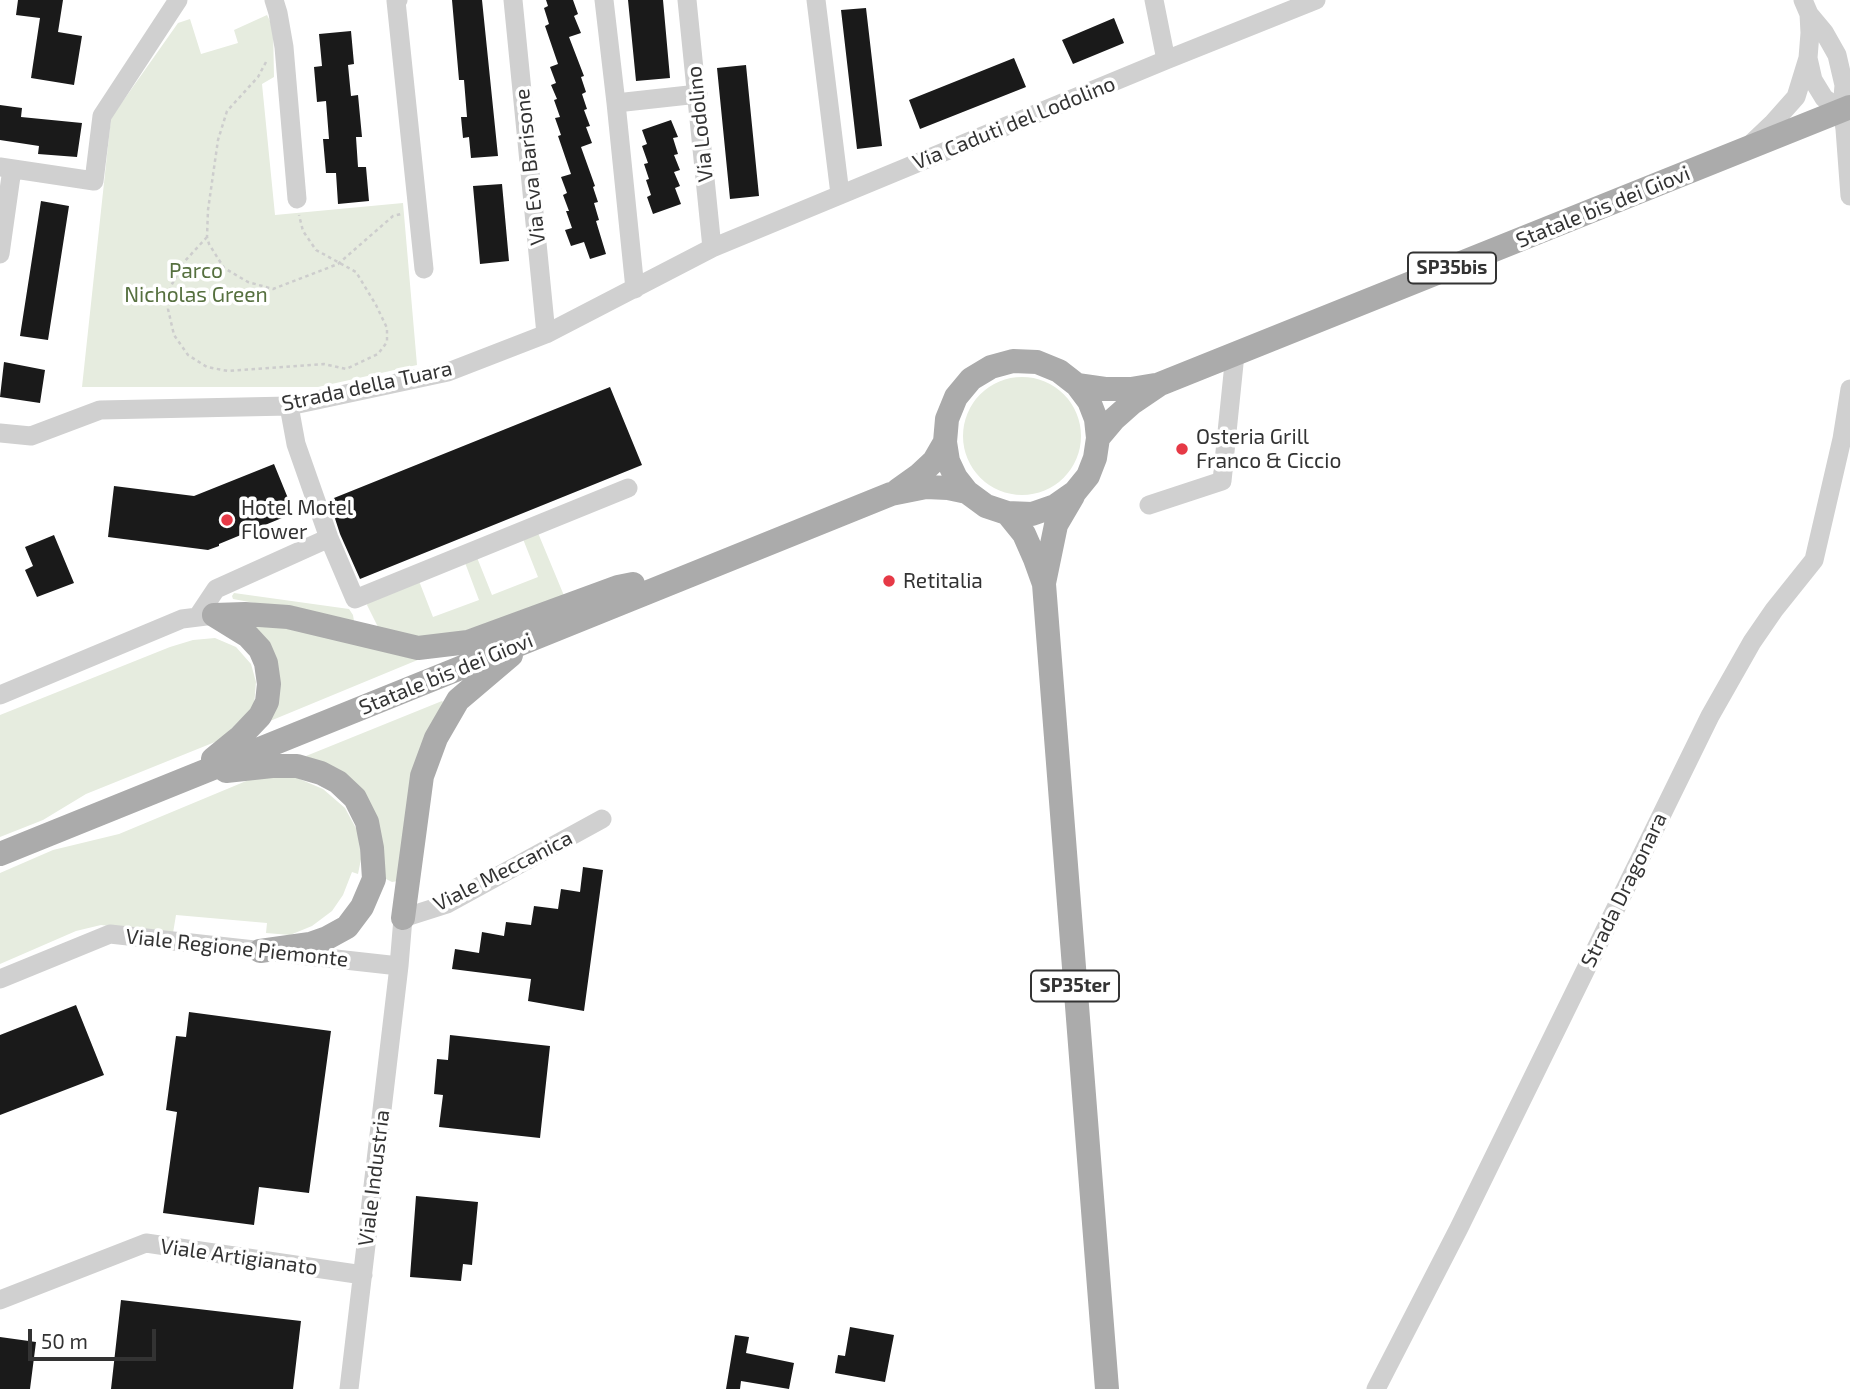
<!DOCTYPE html>
<style>
body{margin:0}
#map{position:relative;width:1850px;height:1389px;overflow:hidden;background:#fff;font-family:"Exo 2",sans-serif}
canvas{display:block}
.scale{position:absolute;left:28px;top:1329px;width:128px;height:32px;box-sizing:border-box;border:4px solid #333;border-top:0;padding-left:9px;font-size:21px;line-height:24px;white-space:nowrap;color:#333;-webkit-text-stroke:5px #fff;paint-order:stroke}
</style>
<div id="map">
<canvas width="1850" height="1389"></canvas>
<div class="scale">50 m</div>
</div>
<script>
const ctx = document.querySelector('canvas').getContext('2d');
ctx.lineJoin = 'round';
function fillPath(path, color) {
  ctx.fillStyle = color;
  ctx.fill(path, 'evenodd');
}
function shape(rows) {
  const path = new Path2D();
  for (const r of rows) {
    if (r.length === 3) {
      path.moveTo(r[0] + r[2], r[1]);
      path.arc(r[0], r[1], r[2], 0, 2 * Math.PI);
      continue;
    }
    path.moveTo(r[0], r[1]);
    for (let i = 2; i < r.length; i += 2) path.lineTo(r[i], r[i + 1]);
  }
  return path;
}
function strokePath(path, color, width, dash) {
  ctx.strokeStyle = color;
  ctx.lineWidth = width;
  ctx.lineCap = dash ? 'butt' : 'round';
  ctx.setLineDash(dash || []);
  ctx.stroke(path);
}
function drawText(font, color, halo, rows, align = 'center') {
  ctx.font = font + ' "Exo 2",sans-serif';
  ctx.lineWidth = 7;
  ctx.setLineDash([]);
  ctx.textBaseline = 'middle';
  ctx.strokeStyle = halo;
  ctx.fillStyle = color;
  for (const [text, x, y, turn = 0] of rows) {
    ctx.save();
    ctx.translate(x, y);
    ctx.rotate((+turn || 0) * Math.PI / 180);
    ctx.textAlign = isNaN(turn) ? turn : align;
    if (halo) ctx.strokeText(text, 0, 0);
    ctx.fillText(text, 0, 0);
    ctx.restore();
  }
}
fillPath(shape([
 [267,15,273,27,274,77,262,84,275,215,403,203,417,365,318,387,82,387,111,118,178,23,190,19,201,54,238,43,234,30],
 [1022,436,59],
 [538,533,565,598,433,641,379,629,367,605,368,602,419,581,433,617,479,600,464,560,476,555,492,595,538,577,523,539],
 [234,593,349,609,353,615,354,621,233,599,232,596],
 [237,618,268,623,420,659,270,721,273,704],
 [215,638,236,647,251,664,256,682,254,706,220,740,86,794,43,820,0,837,0,715,170,647,193,640],
 [442,701,443,702,398,881,392,882,386,879,383,876,372,821,306,756],
 [263,774,290,775,323,789,345,808,358,832,361,859,358,874,352,872,343,895,332,911,312,926,290,935,266,933,267,923,176,915,173,933,101,925,76,931,0,964,0,873,53,850,119,834]
]), '#e6ecdf');
fillPath(shape([
 [18,0,63,0,58,32,82,36,74,85,31,78,40,18,16,15],
 [452,0,482,0,498,156,471,158,469,137,463,138,461,117,467,117,464,80,459,80],
 [546,0,573,0,578,14,574,16,581,33,569,37,584,76,581,77,586,92,582,94,587,109,584,110,590,126,586,127,592,143,581,147,595,186,593,187,598,202,594,203,599,220,596,221,606,254,590,259,584,242,571,246,565,230,572,228,566,211,569,211,563,195,567,193,561,177,571,174,558,136,561,135,555,118,560,117,554,100,557,99,551,85,556,83,550,67,558,64,545,26,549,24,544,8,548,6],
 [628,0,663,0,670,78,636,81],
 [866,8,882,146,857,149,841,10],
 [1114,18,1124,43,1073,64,1062,40],
 [351,31,354,64,348,65,351,96,358,95,362,137,356,137,358,167,366,167,369,201,338,204,336,173,326,173,323,139,329,139,326,101,317,102,314,67,322,66,319,34],
 [1014,58,1026,87,920,129,909,100],
 [746,65,759,196,730,199,717,68],
 [0,105,22,108,21,117,82,123,77,157,38,154,39,146,0,140],
 [671,120,678,137,673,138,678,154,674,155,680,170,674,172,680,186,675,188,681,204,653,214,647,197,651,195,646,180,649,179,644,164,648,163,642,146,647,144,642,130],
 [502,184,509,261,480,264,473,186],
 [41,201,69,206,48,340,20,336],
 [4,362,45,370,40,403,0,397],
 [610,387,642,465,360,579,340,534,329,500],
 [274,464,294,513,219,544,219,546,208,550,108,537,114,486,194,496],
 [54,535,74,583,37,597,25,570,33,566,25,547],
 [583,867,603,870,584,1011,528,1001,531,979,452,969,455,949,479,953,482,932,504,936,506,922,531,925,534,906,558,909,561,889,580,892],
 [76,1005,104,1075,0,1115,0,1035],
 [189,1012,331,1031,309,1193,259,1187,254,1225,163,1213,177,1112,166,1110,176,1036,186,1037],
 [450,1035,550,1046,540,1138,439,1127,443,1095,434,1094,437,1059,448,1060],
 [416,1196,478,1202,472,1265,463,1264,461,1281,410,1277],
 [121,1300,301,1321,293,1389,111,1389],
 [850,1327,894,1335,885,1382,835,1373,838,1355,845,1356],
 [735,1335,749,1337,746,1353,794,1363,789,1389,741,1381,740,1389,726,1389],
 [0,1337,36,1342,30,1389,0,1389]
]), '#1a1a1a');
strokePath(shape([
 [266,62,258,77,227,111,218,140,208,210,207,237,209,244,224,268,248,282,273,289,338,264,393,216,401,214],
 [207,237,184,262,171,286,168,309,174,335,188,355,207,367,228,371,324,364,346,369,378,354,387,342,387,328,376,305,356,272,316,250,303,231,299,215]
]), '#cdcdcd', 2.5, [3.5, 3.5]);
strokePath(shape([
 [274,0,278,13,284,47,297,199],
 [398,0,396,1,424,269],
 [513,0,546,334],
 [604,0,616,103,635,289],
 [687,0,712,248],
 [816,0,840,194],
 [1154,0,1166,60],
 [1809,14,1824,32,1837,55,1844,85,1842,111,1845,129,1850,196],
 [1808,58,1813,80,1824,98,1842,111],
 [616,103,698,94],
 [1752,143,1772,124,1796,97,1808,58,1810,33,1809,14,1803,0],
 [0,167,94,181,102,116,178,0],
 [0,254,12,169],
 [289,406,296,444,329,538,355,599,628,488],
 [0,433,31,436,100,410,289,406,448,372,546,334,712,248,1166,60,1316,0],
 [1149,505,1222,481,1235,354],
 [198,616,216,589,329,538],
 [0,695,182,619,214,615],
 [0,979,110,934,399,966],
 [0,1300,146,1243,363,1275],
 [349,1389,399,966,403,918,447,904,602,819],
 [1376,1389,1459,1228,1710,716,1752,642,1774,610,1814,560,1842,439,1850,389]
]), '#d0d0d0', 19);
strokePath(shape([
 [1077,385,1089,401,1096,419,1098,438,1095,458,1088,476,1075,492,1055,506,1032,514,1007,513,986,506,967,492,956,478,948,461,945,442,947,419,956,397,971,379,991,367,1013,361,1037,362,1059,371,1077,385,1105,389,1131,389,1155,385],
 [1098,438,1114,419,1132,403,1160,384,1850,107],
 [898,490,919,475,934,461,945,442],
 [1007,513,1024,534,1035,559,1044,584,1107,1389],
 [1044,583,1056,525,1073,496],
 [214,615,245,614,288,617,418,648,468,642,618,587,633,584],
 [213,759,240,737,260,716,267,702,269,684,266,663,260,649,248,636,214,615],
 [226,771,272,766,297,766,321,773,338,782,355,798,367,822,372,848,374,879,362,907,347,927,327,938,310,944,260,951],
 [0,854,891,494,926,487,948,488,967,492],
 [403,918,422,776,436,738,458,700,511,655]
]), '#ababab', 24);
for (const [x, y, r, color] of [
 [1182,449,7,"#e63946"],
 [227,520,7,"#e63946"],
 [889,581,7,"#e63946"]
]) {
  const dot = new Path2D();
  dot.arc(x, y, r, 0, 2 * Math.PI);
  ctx.fillStyle = color;
  ctx.fill(dot);
  strokePath(dot, '#fff', 2.5);
}
for (const [x, y, w] of [
 [1452,268,88],
 [1075,986,88]
]) {
  const box = new Path2D();
  box.roundRect(x - w / 2, y - 15.5, w, 31, 5);
  ctx.fillStyle = '#fff';
  ctx.fill(box);
  strokePath(box, '#333', 2);
}
drawText('bold 19px', '#333', null, [
 ["SP35bis",1452,268],
 ["SP35ter",1075,986]
]);
drawText('21px', '#333', '#fff', [
 ["Via Caduti del Lodolino",1014,123,-22],
 ["Via Lodolino",700,124,-96],
 ["Via Eva Barisone",530,167,-96],
 ["Statale bis dei Giovi",1603,207,-22],
 ["Strada della Tuara",367,386,-12],
 ["Statale bis dei Giovi",446,674,-22],
 ["Viale Meccanica",503,871,-27],
 ["Strada Dragonara",1624,890,-64],
 ["Viale Regione Piemonte",237,948,6],
 ["Viale Industria",374,1178,-83],
 ["Viale Artigianato",239,1257,8]
]);
drawText('21px', '#56703f', '#fff', [
 ["Parco",196,271],
 ["Nicholas Green",196,295]
]);
drawText('21px', '#333', '#fff', [
 ["Osteria Grill",1196,437],
 ["Franco & Ciccio",1196,461],
 ["Hotel Motel",241,508],
 ["Flower",241,532],
 ["Retitalia",903,581]
], 'left');
</script>
